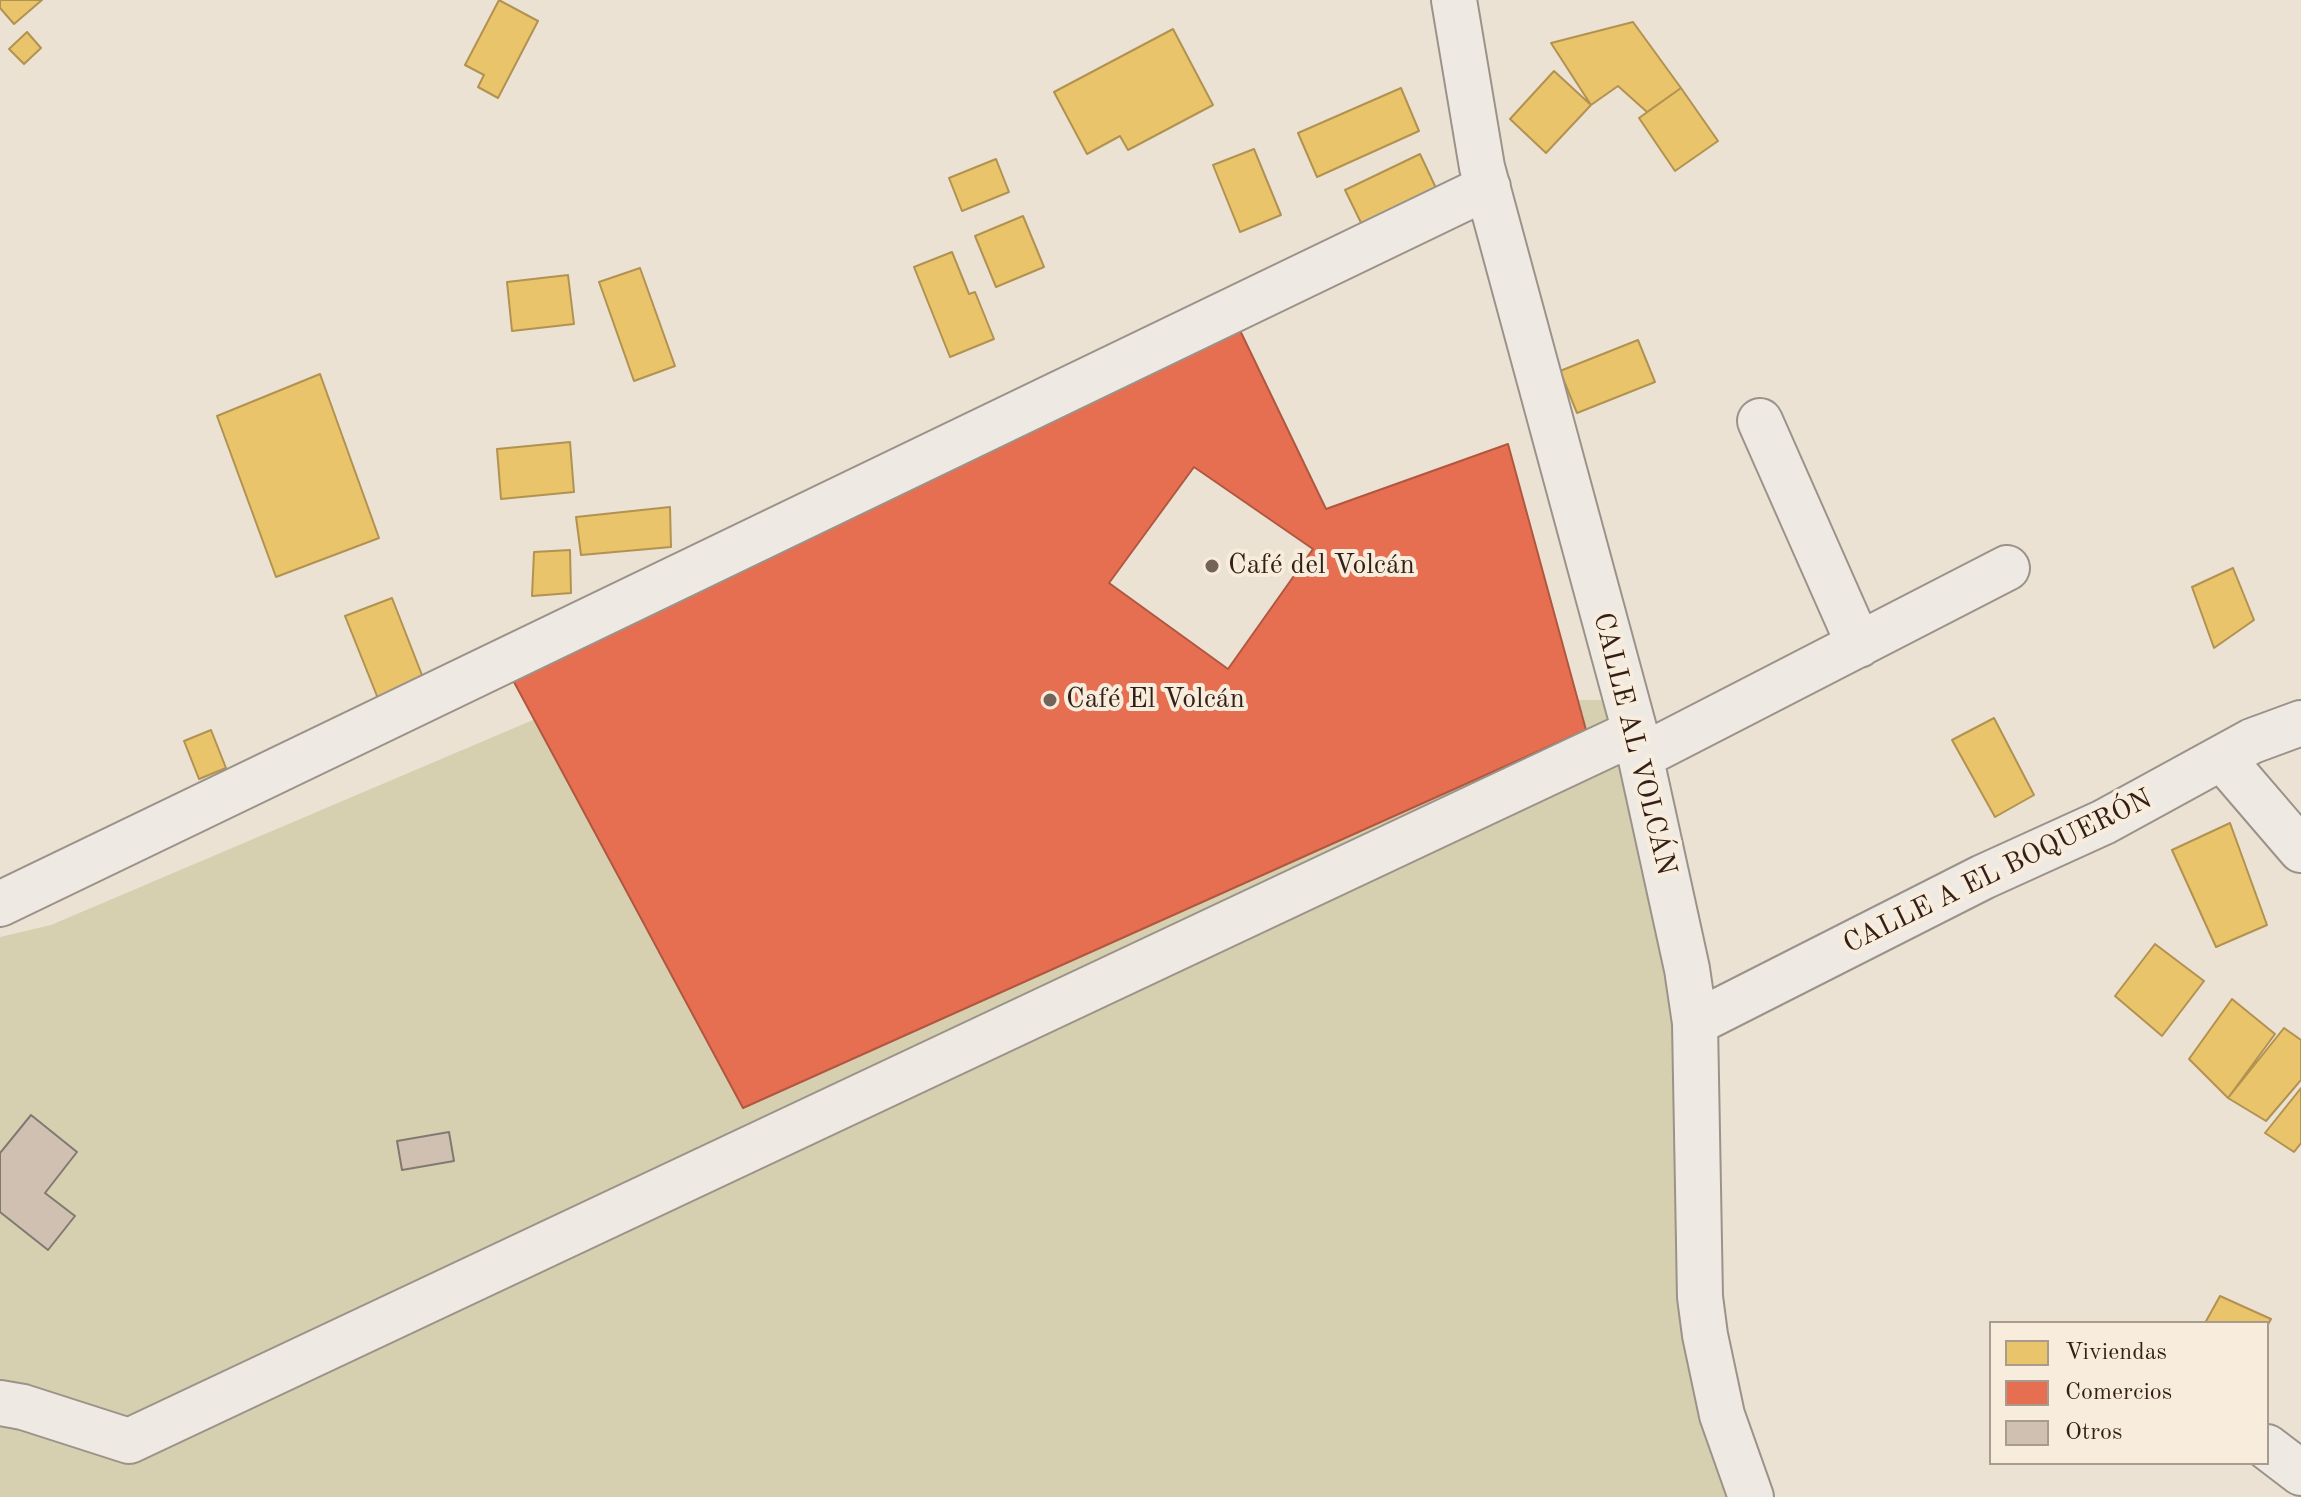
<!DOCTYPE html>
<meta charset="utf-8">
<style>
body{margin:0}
#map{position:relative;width:2301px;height:1497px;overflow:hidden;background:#ebe2d4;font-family:"Old Standard TT",serif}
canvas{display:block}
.legend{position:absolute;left:1989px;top:1321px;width:280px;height:144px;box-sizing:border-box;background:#f8eddd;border:2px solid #a99b8e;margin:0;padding:10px 14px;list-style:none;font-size:24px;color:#331f17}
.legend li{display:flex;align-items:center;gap:16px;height:40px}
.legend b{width:40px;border:2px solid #a99b8e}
</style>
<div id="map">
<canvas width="2301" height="1497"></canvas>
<ul class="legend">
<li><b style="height:22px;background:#e9c46a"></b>Viviendas</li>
<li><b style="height:22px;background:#e76f51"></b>Comercios</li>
<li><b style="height:22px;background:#d0c0b2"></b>Otros</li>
</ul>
</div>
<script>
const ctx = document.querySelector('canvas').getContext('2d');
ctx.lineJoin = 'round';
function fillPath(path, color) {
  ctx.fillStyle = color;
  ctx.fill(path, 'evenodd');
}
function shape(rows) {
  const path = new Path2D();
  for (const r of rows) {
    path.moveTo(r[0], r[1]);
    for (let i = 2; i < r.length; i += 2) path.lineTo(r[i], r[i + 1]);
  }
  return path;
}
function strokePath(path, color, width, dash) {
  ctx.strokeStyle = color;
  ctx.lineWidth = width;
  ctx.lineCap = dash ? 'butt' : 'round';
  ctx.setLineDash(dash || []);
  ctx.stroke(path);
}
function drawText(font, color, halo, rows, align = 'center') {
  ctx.font = font + ' "Old Standard TT",serif';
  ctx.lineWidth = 8;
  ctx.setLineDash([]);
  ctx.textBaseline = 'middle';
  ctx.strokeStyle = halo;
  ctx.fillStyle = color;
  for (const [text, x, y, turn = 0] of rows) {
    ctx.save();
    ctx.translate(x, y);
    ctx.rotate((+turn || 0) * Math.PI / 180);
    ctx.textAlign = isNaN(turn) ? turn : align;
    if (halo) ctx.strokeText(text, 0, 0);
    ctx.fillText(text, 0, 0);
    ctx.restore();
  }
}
fillPath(shape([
 [735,634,1237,699,1626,700,1687,970,1700,1297,1746,1497,0,1497,0,937,51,925]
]), '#d6d0b0');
const homes = shape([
 [0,0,42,0,14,24,0,8,0,0],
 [499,0,538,21,498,98,478,87,484,75,465,65,499,0],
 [1633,22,1681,88,1647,112,1618,86,1591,105,1551,43,1633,22],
 [1173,29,1213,105,1128,150,1120,136,1087,154,1054,92,1173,29],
 [27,32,41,48,24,64,9,49,27,32],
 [1554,71,1591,105,1546,153,1510,119,1554,71],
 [1401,88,1419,131,1317,177,1298,133,1401,88],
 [1681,88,1718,141,1675,171,1639,118,1681,88],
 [1254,149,1281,215,1240,232,1213,165,1254,149],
 [1420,154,1443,203,1369,239,1345,190,1420,154],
 [996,159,1009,192,962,211,949,178,996,159],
 [1023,216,1044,267,996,287,975,236,1023,216],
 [952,252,969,294,975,292,994,339,950,357,914,267,952,252],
 [640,268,675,366,634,381,599,282,640,268],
 [568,275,574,324,512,331,507,282,568,275],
 [1638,340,1655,382,1577,413,1560,371,1638,340],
 [320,374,379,538,276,577,217,416,320,374],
 [1106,427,1130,469,1101,486,1106,493,1062,518,1056,509,1029,524,1006,484,1053,457,1048,448,1070,435,1075,444,1106,427],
 [570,442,574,492,501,499,497,449,570,442],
 [670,507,671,547,581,555,576,517,670,507],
 [570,550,571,593,532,596,534,552,570,550],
 [2233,568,2254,620,2214,648,2192,587,2233,568],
 [392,598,427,688,381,706,345,616,392,598],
 [1994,718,2034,795,1995,817,1952,740,1994,718],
 [211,730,226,768,199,779,184,741,211,730],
 [2230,823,2267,925,2216,947,2172,850,2230,823],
 [2155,944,2204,981,2162,1036,2115,996,2155,944],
 [2232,999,2275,1034,2228,1098,2189,1059,2232,999],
 [2284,1028,2301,1040,2301,1080,2266,1121,2228,1098,2284,1028],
 [2301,1088,2301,1143,2294,1152,2265,1133,2301,1088],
 [2220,1296,2271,1319,2267,1326,2267,1323,2205,1323,2220,1296]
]);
fillPath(homes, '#e9c46a');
strokePath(homes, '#b29251', 2);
const shops = shape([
 [1235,320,1326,509,1508,444,1586,730,743,1108,507,669,1235,320],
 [1194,467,1313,549,1228,669,1109,583,1194,467]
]);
fillPath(shops, '#e76f51');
strokePath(shops, '#b15740', 2);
const building = shape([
 [31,1115,77,1152,45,1193,75,1216,48,1250,0,1212,0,1153,31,1115],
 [449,1132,454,1161,402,1170,397,1141,449,1132]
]);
fillPath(building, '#d0c0b2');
strokePath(building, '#817971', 2);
const minor = shape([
 [1454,0,1482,167,1635,732,1687,969,1695,1023,1700,1297,1705,1335,1722,1415,1751,1497],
 [1760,421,1859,645],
 [1640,757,2007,568],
 [2222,758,2301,850],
 [0,904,1488,187],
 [1695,1023,1983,877,2104,822,2252,741,2301,723],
 [0,1403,23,1407,129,1441,1635,732],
 [2267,1447,2301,1473]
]);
strokePath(minor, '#9b938a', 48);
strokePath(minor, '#eeeae3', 44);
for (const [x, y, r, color] of [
 [1212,566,8,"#736359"],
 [1050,700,8,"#736359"]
]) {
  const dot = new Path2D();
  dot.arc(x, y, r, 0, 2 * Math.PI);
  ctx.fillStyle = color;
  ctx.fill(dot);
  strokePath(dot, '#f8eddd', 3);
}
drawText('28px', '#331f17', '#f8eddd', [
 ["Café del Volcán",1228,566],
 ["Café El Volcán",1066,700]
], 'left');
drawText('28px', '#331f17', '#f8eddd', [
 ["CALLE AL VOLCÁN",1634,744,76],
 ["CALLE A EL BOQUERÓN",1998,872,-26]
]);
</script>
